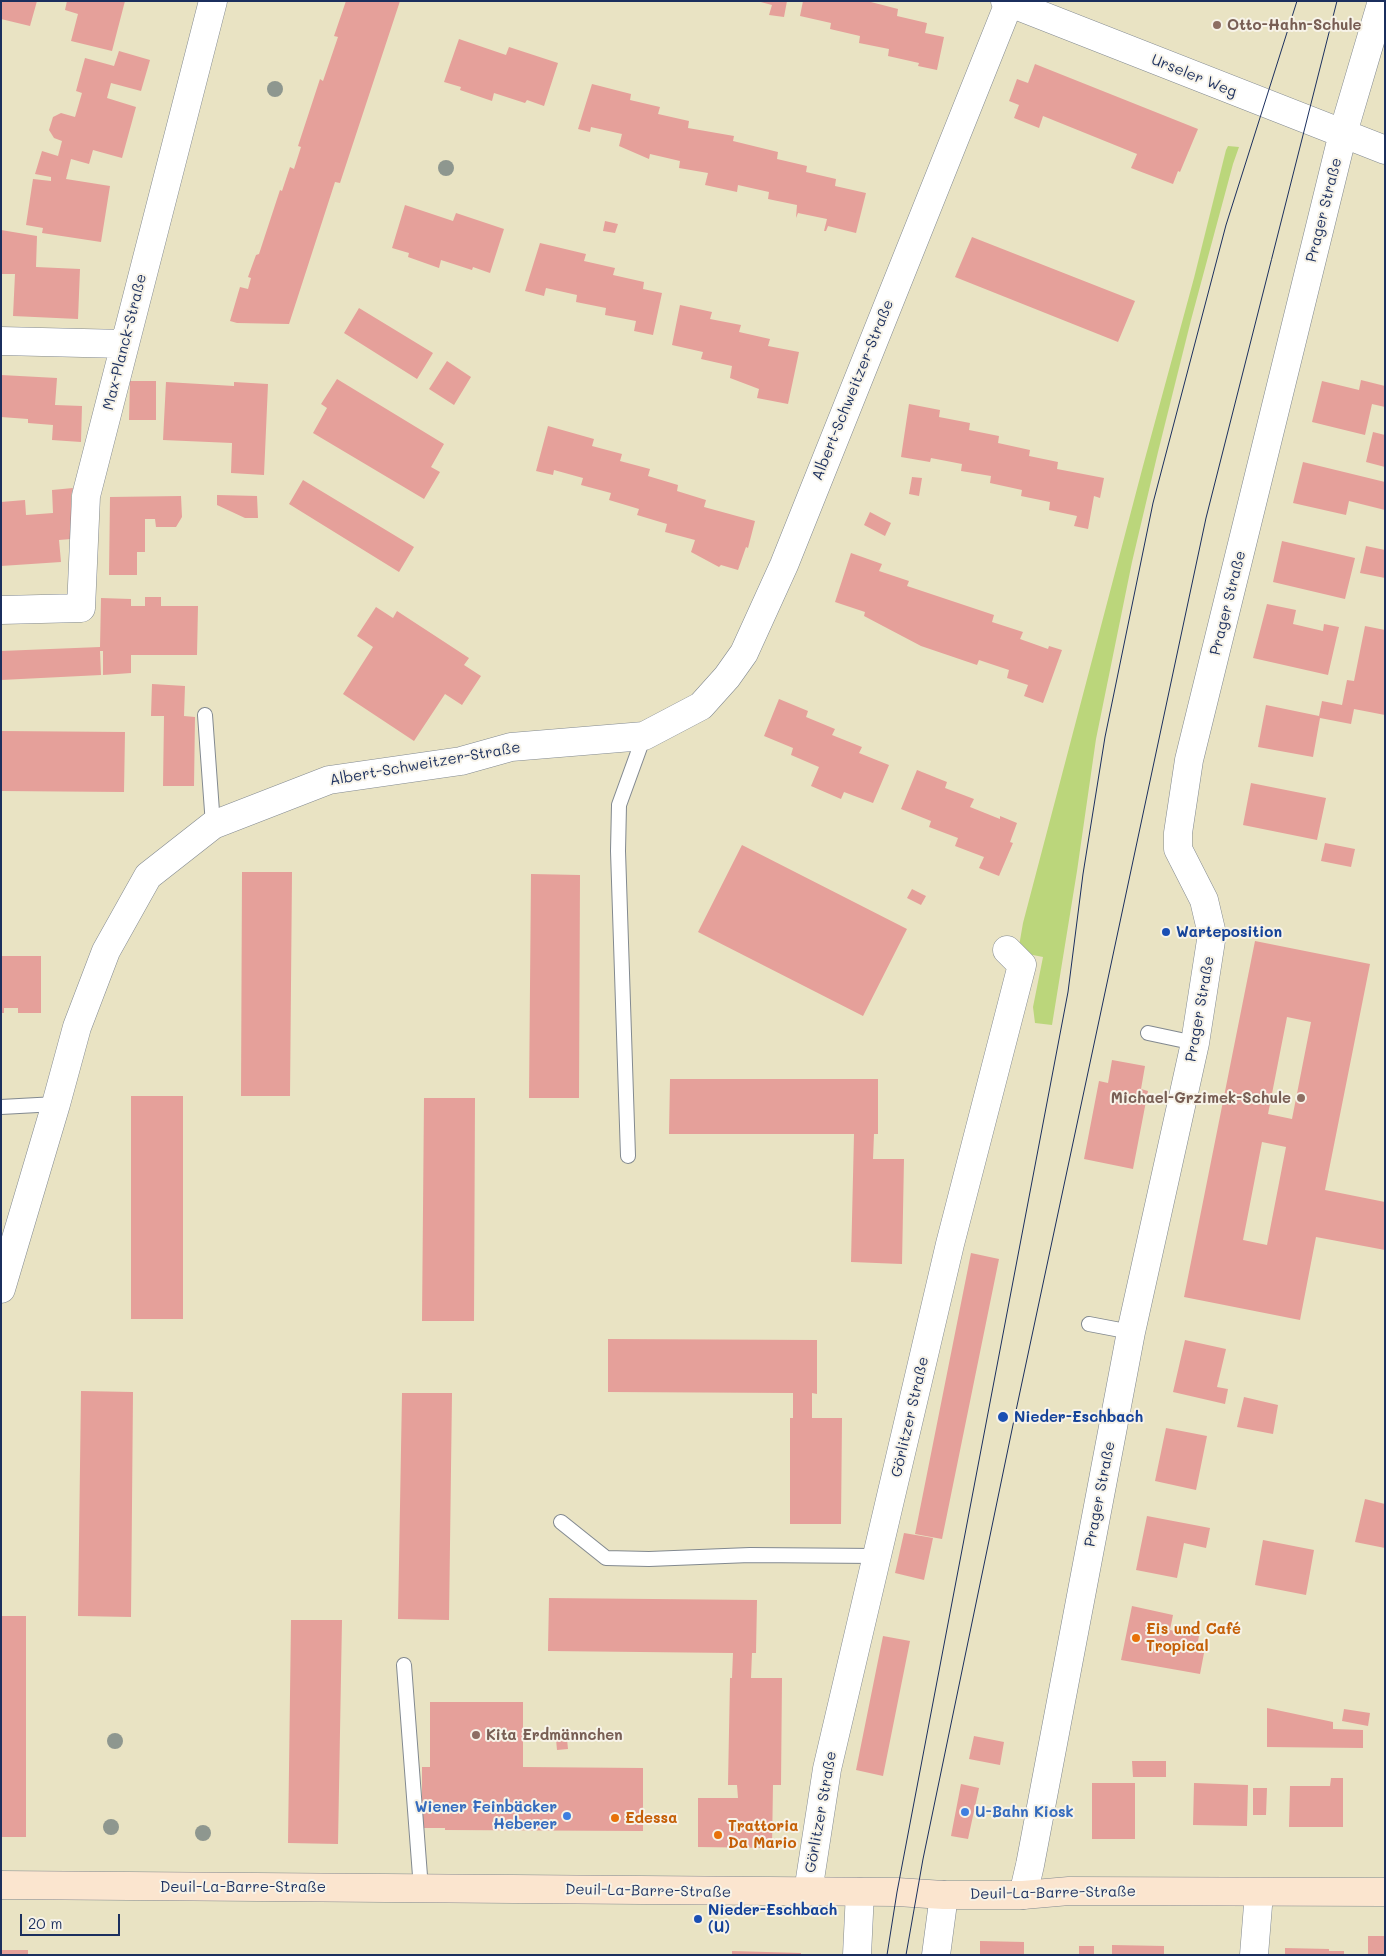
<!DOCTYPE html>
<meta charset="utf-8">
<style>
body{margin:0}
#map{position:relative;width:1386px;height:1956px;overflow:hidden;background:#e9e3c3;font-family:Mali,sans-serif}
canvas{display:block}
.frame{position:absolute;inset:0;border:2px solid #1b2f5e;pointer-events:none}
.scale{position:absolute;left:20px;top:1914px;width:100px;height:22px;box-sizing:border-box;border:2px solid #1b2f5e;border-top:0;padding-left:6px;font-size:15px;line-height:18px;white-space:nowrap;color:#1b2f5e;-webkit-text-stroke:4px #f7f3e8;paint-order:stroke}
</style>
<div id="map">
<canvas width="1386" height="1956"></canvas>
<div class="frame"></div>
<div class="scale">20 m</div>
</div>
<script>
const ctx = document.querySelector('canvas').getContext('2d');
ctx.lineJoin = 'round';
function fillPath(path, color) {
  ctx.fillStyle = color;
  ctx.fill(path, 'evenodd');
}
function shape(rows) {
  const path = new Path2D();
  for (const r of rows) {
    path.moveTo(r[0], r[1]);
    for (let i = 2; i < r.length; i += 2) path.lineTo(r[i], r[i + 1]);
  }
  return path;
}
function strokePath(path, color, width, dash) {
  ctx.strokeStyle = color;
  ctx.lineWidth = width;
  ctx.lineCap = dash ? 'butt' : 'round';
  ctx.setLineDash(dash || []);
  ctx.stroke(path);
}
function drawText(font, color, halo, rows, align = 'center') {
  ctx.font = font + ' Mali,sans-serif';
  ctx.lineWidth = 4;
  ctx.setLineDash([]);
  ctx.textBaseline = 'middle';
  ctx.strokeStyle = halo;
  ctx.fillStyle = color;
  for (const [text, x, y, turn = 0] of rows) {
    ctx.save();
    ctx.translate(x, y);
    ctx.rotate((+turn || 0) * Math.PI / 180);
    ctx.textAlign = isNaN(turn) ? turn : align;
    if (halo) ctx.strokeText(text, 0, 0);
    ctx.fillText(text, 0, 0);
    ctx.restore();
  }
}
fillPath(shape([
 [1228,146,1239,147,1233,164,1191,320,1158,452,1132,562,1096,739,1077,871,1052,1025,1035,1023,1033,1007,1043,957,1018,952,1023,923,1143,466,1194,278,1226,150]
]), '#bbd67b');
fillPath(shape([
 [1,1,37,1,30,26,1,19],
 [67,1,125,1,112,51,71,41,78,14,65,10],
 [346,1,400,1,340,183,335,182,289,324,237,323,230,321,240,287,248,289,251,278,248,277,256,255,259,254,280,190,282,191,290,167,294,169,301,147,298,146,320,79,323,81,338,37,334,36],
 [757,1,787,1,784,17,769,15,772,5],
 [803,1,867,1,898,9,897,16,927,23,925,33,944,37,937,70,918,66,919,63,888,56,889,49,859,43,860,36,830,29,831,23,800,16],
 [459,39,506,55,509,47,558,63,544,106,527,100,525,103,494,93,492,101,460,90,461,87,444,82],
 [119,51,150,60,141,91,111,83,107,98,136,107,122,158,93,150,89,164,71,159,66,179,110,186,101,242,42,233,43,228,26,225,33,179,51,181,51,177,35,174,42,151,58,156,62,141,54,138,49,130,53,117,61,113,75,117,82,93,76,91,85,58,114,66],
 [1035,64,1198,129,1180,172,1178,171,1173,184,1131,168,1137,154,1043,116,1039,128,1014,118,1019,105,1009,101,1017,79,1028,83],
 [592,84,631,94,630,100,660,107,658,114,689,121,688,128,734,136,733,141,778,152,777,159,807,166,806,172,836,179,835,186,866,193,856,233,828,226,826,231,824,231,827,219,798,213,796,218,797,205,768,199,769,192,738,185,737,192,705,185,708,173,679,168,680,161,650,154,649,159,619,146,622,134,591,127,590,132,578,129],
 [405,205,453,221,456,213,504,229,490,273,473,267,472,270,441,260,439,268,408,257,409,253,392,248],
 [605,221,618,224,615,233,603,231],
 [1,230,37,236,36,267,80,269,78,319,13,316,15,274,1,274],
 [972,237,1135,301,1118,342,955,277],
 [540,243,586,254,584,261,615,268,613,275,644,282,643,289,662,293,653,335,634,331,636,321,605,315,606,308,576,302,577,295,546,288,544,296,525,291],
 [680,305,712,312,710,319,741,325,739,332,770,339,768,346,799,352,788,404,757,398,759,389,730,378,732,366,701,359,703,352,672,345],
 [359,308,433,353,417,379,344,333],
 [447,361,471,377,454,405,429,389],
 [1,375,57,378,55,405,82,406,81,442,52,440,53,425,28,423,28,419,1,417],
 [337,379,444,444,431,467,440,472,424,499,313,433,327,408,321,404],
 [1361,380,1385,386,1385,407,1372,404,1365,435,1312,422,1322,381,1359,390],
 [130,381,156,381,156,420,129,420],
 [166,382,234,386,234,382,268,384,264,475,231,473,232,443,163,440],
 [909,404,940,410,939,417,970,423,969,430,999,436,998,443,1030,450,1029,456,1058,462,1057,469,1104,478,1100,498,1094,496,1088,529,1074,526,1077,516,1049,510,1050,502,1021,496,1022,490,990,483,991,476,961,471,962,464,931,458,930,462,901,457],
 [548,426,594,439,592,446,622,454,620,461,650,469,648,476,678,485,677,491,706,500,704,507,755,521,748,548,746,547,738,570,721,565,719,567,691,552,695,540,665,532,667,524,637,515,639,509,609,500,611,493,581,485,583,478,554,470,553,475,536,471],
 [1373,432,1385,435,1385,467,1366,462],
 [1303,462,1385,482,1385,510,1349,501,1346,515,1293,503],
 [912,477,922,478,919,496,909,494],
 [303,480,414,547,399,572,289,504],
 [73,488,71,496,71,539,59,540,61,562,1,566,1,502,25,500,26,515,53,513,52,490],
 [217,495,257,496,258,518,245,518,217,505],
 [181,496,182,517,176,527,156,527,155,519,145,519,145,552,137,552,137,575,109,575,110,497],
 [870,512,891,523,885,536,864,525],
 [1282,541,1355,558,1345,599,1273,582],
 [1366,546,1385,550,1385,578,1360,573],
 [851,553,882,564,879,571,909,581,907,586,994,615,992,622,1023,632,1020,639,1048,649,1049,646,1062,650,1043,703,1024,696,1028,685,1007,678,1009,670,979,660,977,665,921,646,864,616,865,612,835,602],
 [145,597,161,597,161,606,198,606,197,655,131,655,131,673,103,675,103,651,100,651,101,675,1,680,1,651,100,647,101,598,131,599,131,606,145,606],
 [1267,604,1296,610,1293,624,1323,631,1324,624,1339,627,1328,675,1253,658],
 [376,607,393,618,397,611,469,658,464,665,481,676,462,705,445,694,414,741,343,694,373,647,357,636],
 [1365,626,1385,630,1385,715,1354,709,1351,724,1320,718,1313,757,1258,747,1266,705,1319,716,1322,701,1342,705,1347,680,1354,681],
 [152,684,185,686,184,716,195,717,194,786,163,786,164,716,151,716],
 [779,699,808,711,806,717,835,729,832,735,862,747,859,753,889,765,873,803,844,792,841,799,811,786,819,767,791,755,793,748,764,736],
 [1,731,125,732,124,792,1,791],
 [917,770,947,782,945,788,974,799,970,807,1000,819,1000,816,1017,823,1010,842,1013,843,999,876,979,868,984,857,955,846,958,838,929,827,931,821,901,809],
 [1251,783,1326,798,1317,840,1243,825],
 [1325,843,1355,849,1351,867,1321,861],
 [742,845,907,929,863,1016,698,932],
 [242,872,292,872,290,1096,241,1096],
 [531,874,580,875,579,1098,529,1098],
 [912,889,926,896,921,905,907,898],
 [1255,941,1370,964,1325,1190,1385,1202,1385,1250,1316,1237,1300,1320,1184,1297],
 [1287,1017,1311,1022,1292,1119,1268,1114],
 [1262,1142,1286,1147,1267,1245,1243,1240],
 [1,956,41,956,41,1013,18,1013,18,1008,4,1008,4,1013,1,1013],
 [1112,1060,1145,1066,1141,1089,1148,1091,1133,1169,1084,1159,1099,1081,1108,1083],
 [670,1079,878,1079,878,1134,874,1134,873,1159,904,1159,902,1264,851,1262,854,1134,669,1134],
 [131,1096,183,1096,183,1319,131,1319],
 [424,1098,475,1098,474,1321,422,1321],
 [971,1253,999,1259,942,1539,915,1534],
 [608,1339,817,1340,817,1394,812,1393,812,1418,842,1418,841,1524,790,1524,790,1418,793,1418,793,1393,608,1392],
 [1185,1340,1226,1349,1217,1387,1228,1389,1225,1404,1173,1392],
 [81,1391,133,1392,131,1617,78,1616],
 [402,1393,452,1393,449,1620,398,1619],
 [1244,1397,1278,1405,1273,1434,1237,1427],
 [1166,1428,1207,1436,1196,1490,1155,1481],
 [1365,1499,1385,1504,1385,1548,1355,1542],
 [1147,1516,1210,1528,1206,1548,1184,1543,1177,1578,1136,1570],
 [904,1533,933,1538,924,1580,895,1573],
 [1263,1540,1314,1550,1306,1595,1255,1585],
 [549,1598,757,1600,756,1653,752,1653,751,1678,782,1678,781,1785,773,1785,772,1848,698,1847,698,1798,738,1798,737,1785,728,1785,730,1678,732,1678,733,1653,548,1651],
 [1132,1606,1173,1615,1170,1630,1199,1636,1197,1646,1205,1648,1200,1674,1121,1660],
 [1,1616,26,1616,26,1837,1,1837],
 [291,1620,342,1620,338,1844,288,1843],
 [883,1636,910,1641,883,1776,856,1770],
 [430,1702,523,1702,523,1767,643,1768,643,1831,445,1830,445,1828,422,1828,422,1767,430,1767],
 [1267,1708,1333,1722,1333,1729,1363,1730,1363,1748,1267,1747],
 [1344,1709,1370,1713,1368,1726,1342,1721],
 [974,1736,1004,1742,1000,1765,969,1759],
 [556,1739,567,1739,568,1749,557,1750],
 [1132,1761,1166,1761,1166,1777,1133,1777],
 [1331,1778,1343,1778,1343,1827,1289,1827,1290,1786,1330,1786],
 [1092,1783,1135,1783,1135,1839,1092,1839],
 [1194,1783,1248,1785,1247,1826,1193,1825],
 [961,1784,979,1788,968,1839,951,1836],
 [1253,1788,1267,1788,1266,1815,1253,1815],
 [1368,1936,1385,1936,1385,1955,1368,1955],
 [980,1941,1024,1942,1024,1955,980,1955],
 [1112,1945,1164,1946,1164,1955,1112,1955],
 [1079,1946,1094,1946,1094,1955,1079,1955],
 [1285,1948,1329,1949,1329,1951,1344,1951,1344,1955,1285,1955],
 [1,1950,28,1950,28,1955,1,1955],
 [732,1951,801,1953,801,1955,732,1955]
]), '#e5a09a');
const lane = shape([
 [205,715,213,825],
 [1148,1033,1195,1043],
 [1,1107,56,1104],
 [628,1156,618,851,619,805,644,736],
 [1089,1324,1131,1332],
 [561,1522,606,1558,649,1559,750,1555,877,1556],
 [404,1665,421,1889]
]);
const street = shape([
 [1005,1,1385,150],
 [1,341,124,344],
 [1,610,81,608,86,496,213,1],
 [1,1289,56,1104,77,1027,106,951,148,876,213,825,329,780,461,761,511,747,644,736,701,706,727,677,744,653,784,565,1009,3],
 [808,1892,827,1769,950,1244,1022,965,1007,950],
 [1023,1895,1030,1865,1131,1332,1195,1043,1212,934,1204,900,1178,849,1178,833,1189,760,1343,133,1382,1],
 [857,1955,860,1892],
 [936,1955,944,1895],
 [1254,1955,1259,1893]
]);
const secondary = shape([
 [1,1885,897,1892,944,1895,1023,1895,1069,1891,1385,1892]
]);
strokePath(lane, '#828990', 16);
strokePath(street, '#828990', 29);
strokePath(secondary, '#828990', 29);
strokePath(lane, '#fff', 14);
strokePath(street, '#fff', 28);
strokePath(secondary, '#fbe5cf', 28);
strokePath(shape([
 [887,1955,897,1892,1068,992,1083,874,1105,737,1153,503,1226,225,1297,1],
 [906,1955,923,1859,1014,1420,1206,518,1337,1]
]), '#1b2f5e', 1);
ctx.fillStyle = '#8e978f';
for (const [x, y] of [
 [275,89],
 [446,168],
 [115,1741],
 [111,1827],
 [203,1833]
]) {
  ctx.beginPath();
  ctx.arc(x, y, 8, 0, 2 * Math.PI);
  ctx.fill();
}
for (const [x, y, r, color] of [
 [1217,25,5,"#8d6e63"],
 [1166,932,5,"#1a4fb4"],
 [1301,1098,5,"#8d6e63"],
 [1003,1417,6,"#1a4fb4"],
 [1136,1638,5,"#e8710a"],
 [476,1735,5,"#8d6e63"],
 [965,1812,5,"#3f7fe0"],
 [567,1816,5,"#3f7fe0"],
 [615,1818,5,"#e8710a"],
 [718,1835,5,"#e8710a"],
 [698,1919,5,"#1a4fb4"]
]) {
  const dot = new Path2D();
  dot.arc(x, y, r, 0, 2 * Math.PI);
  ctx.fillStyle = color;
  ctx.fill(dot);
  strokePath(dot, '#f7f3e8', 2);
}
drawText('bold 15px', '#785e54', '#f7f3e8', [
 ["Otto-Hahn-Schule",1227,25],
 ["Michael-Grzimek-Schule",1291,1098,"right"],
 ["Kita Erdmännchen",486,1735]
], 'left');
drawText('15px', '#1b2f5e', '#f7f3e8', [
 ["Urseler Weg",1194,76,22],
 ["Prager Straße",1324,210,-76],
 ["Max-Planck-Straße",125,342,-76],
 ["Albert-Schweitzer-Straße",853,390,-68],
 ["Prager Straße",1228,603,-76],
 ["Albert-Schweitzer-Straße",425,764,-10],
 ["Prager Straße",1200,1009,-80],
 ["Görlitzer Straße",910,1417,-77],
 ["Prager Straße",1100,1494,-79],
 ["Görlitzer Straße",821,1812,-80],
 ["Deuil-La-Barre-Straße",243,1887],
 ["Deuil-La-Barre-Straße",648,1891,1],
 ["Deuil-La-Barre-Straße",1053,1893,-1]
]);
drawText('bold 15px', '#164399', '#f7f3e8', [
 ["Warteposition",1176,932],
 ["Nieder-Eschbach",1014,1417],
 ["Nieder-Eschbach",708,1910],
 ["(U)",708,1927]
], 'left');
drawText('bold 15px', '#c56008', '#f7f3e8', [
 ["Eis und Café",1146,1629],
 ["Tropical",1146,1646],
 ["Edessa",625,1818],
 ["Trattoria",728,1826],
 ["Da Mario",728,1843]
], 'left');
drawText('bold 15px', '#366cbe', '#f7f3e8', [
 ["Wiener Feinbäcker",557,1807],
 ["Heberer",557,1824],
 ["U-Bahn Kiosk",975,1812,"left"]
], 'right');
</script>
